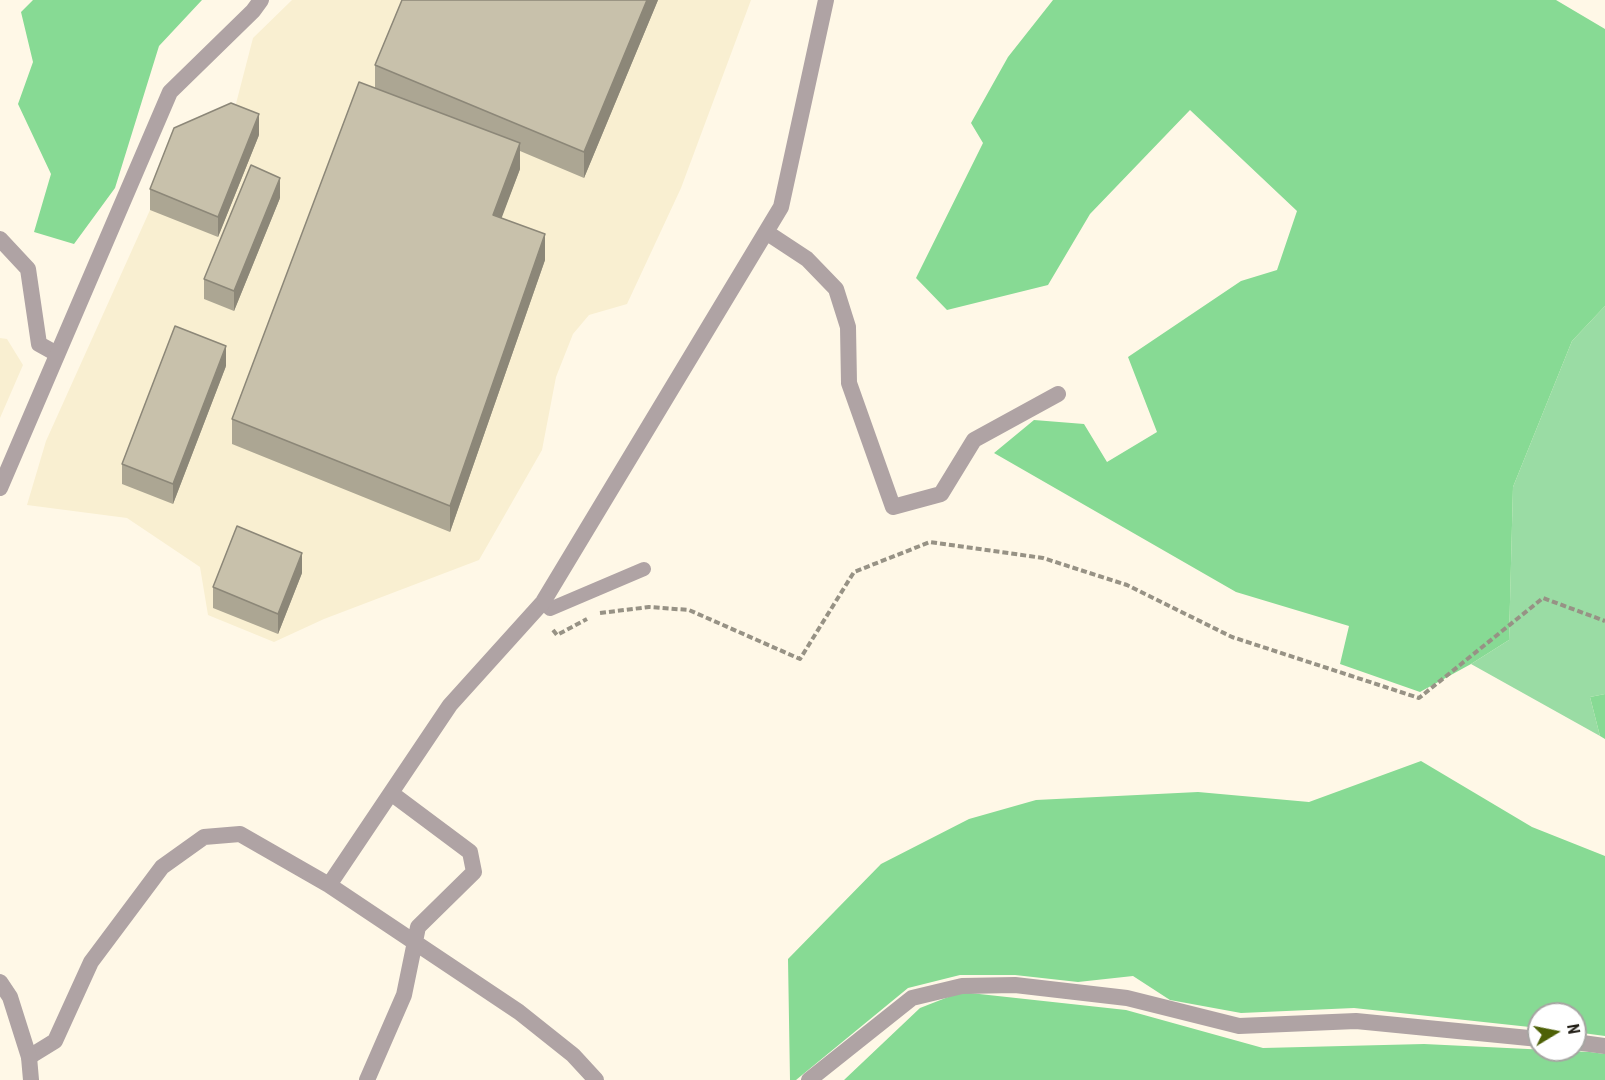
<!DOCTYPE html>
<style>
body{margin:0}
#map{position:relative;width:1605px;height:1080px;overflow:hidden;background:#fff8e7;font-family:"Roboto Condensed",sans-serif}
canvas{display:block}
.north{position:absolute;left:1527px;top:1002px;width:60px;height:60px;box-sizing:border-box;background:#fff;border:2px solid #a6a5a2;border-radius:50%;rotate:80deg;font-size:16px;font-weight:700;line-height:24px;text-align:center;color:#211e16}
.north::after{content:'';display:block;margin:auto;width:21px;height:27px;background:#4e6107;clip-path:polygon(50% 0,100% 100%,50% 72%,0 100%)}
</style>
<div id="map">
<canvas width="1605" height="1080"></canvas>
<div class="north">N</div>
</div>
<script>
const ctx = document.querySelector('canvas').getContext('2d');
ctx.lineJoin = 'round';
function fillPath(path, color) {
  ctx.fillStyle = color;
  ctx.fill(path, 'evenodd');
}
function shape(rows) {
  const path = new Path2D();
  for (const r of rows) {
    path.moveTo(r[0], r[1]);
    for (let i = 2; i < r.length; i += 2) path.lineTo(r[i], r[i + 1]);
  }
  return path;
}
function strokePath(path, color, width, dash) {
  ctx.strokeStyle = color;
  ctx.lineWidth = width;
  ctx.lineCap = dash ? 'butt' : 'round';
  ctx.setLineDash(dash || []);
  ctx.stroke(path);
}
fillPath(shape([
 [292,0,751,0,681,188,627,304,589,315,573,334,556,377,542,450,479,560,324,619,274,642,208,615,200,567,127,518,27,505,46,441,150,210,174,148,231,123,253,38],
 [0,338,7,339,23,365,0,418]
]), '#f9efd1');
fillPath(shape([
 [1605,306,1605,694,1590,697,1600,736,1471,664,1509,640,1513,487,1572,341]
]), '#9adca4');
fillPath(shape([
 [33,0,202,0,159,46,115,188,74,244,34,232,51,174,18,104,33,62,21,12],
 [1053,0,1556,0,1605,29,1605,306,1572,341,1513,487,1509,640,1471,664,1420,692,1340,664,1349,626,1236,592,994,453,1034,420,1084,424,1107,462,1157,432,1128,357,1241,281,1277,270,1297,211,1190,110,1090,214,1048,285,947,310,916,278,983,143,971,123,1008,57],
 [1605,694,1605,739,1600,736,1590,697],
 [1421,761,1532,827,1605,856,1605,1036,1575,1032,1575,1014,1539,1014,1539,1028,1354,1008,1241,1013,1170,1000,1133,976,1078,982,1015,975,960,975,908,988,796,1080,790,1080,788,959,881,864,969,819,1036,800,1198,792,1309,802],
 [961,992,1126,1010,1263,1048,1424,1044,1590,1052,1605,1054,1605,1080,844,1080,920,1008]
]), '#87da94');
strokePath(shape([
 [600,613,649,607,689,610,800,659,854,572,930,542,1043,558,1127,585,1232,637,1419,698,1543,598,1605,621],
 [553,630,557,635,587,619]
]), '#979285', 4, [6, 3]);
strokePath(shape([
 [543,602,550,609,644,569]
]), '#afa3a4', 14);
strokePath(shape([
 [766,232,807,259,836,289,848,327,849,383,893,507,941,494,974,440,1058,394],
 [0,239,28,269,39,344,57,354],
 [329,885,450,705,543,602,781,207,826,0],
 [1575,1042,1605,1046],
 [29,1057,55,1041,91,962,162,867,204,837,240,834,329,885,519,1012,573,1055,596,1080],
 [367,1080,404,995,418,927,474,872,470,852,391,793],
 [809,1080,912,998,962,986,1015,985,1127,998,1239,1026,1356,1021,1539,1039]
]), '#afa3a4', 16);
strokePath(shape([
 [0,488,170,92,253,11,261,0],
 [0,982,10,997,29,1057,31,1080]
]), '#afa3a4', 16);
fillPath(shape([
 [402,0,658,0,584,178,520,151,520,169,501,218,545,260,450,532,232,444,232,419,375,88,375,65],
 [259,135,218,237,150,210,150,189],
 [280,198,234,311,204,299,204,279],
 [226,366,173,504,122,484,122,464],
 [302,573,278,634,213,608,213,587]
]), '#aca693');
fillPath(shape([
 [647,0,658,0,584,178,584,152],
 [259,114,259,135,218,237,218,217],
 [520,143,520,169,493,241,493,215],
 [280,178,280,198,234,311,234,291],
 [545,234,545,260,450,532,450,506],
 [226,346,226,366,173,504,173,484],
 [302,553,302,573,278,634,278,614]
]), '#8c8778');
const building = shape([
 [402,0,647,0,584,152,375,65,402,0],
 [359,82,520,143,493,215,545,234,450,506,232,419,359,82],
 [231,103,259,114,218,217,150,189,174,128,231,103],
 [251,165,280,178,234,291,204,279,251,165],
 [175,326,226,346,173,484,122,464,175,326],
 [237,526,302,553,278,614,213,587,237,526]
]);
fillPath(building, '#c8c1ab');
strokePath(building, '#8c8778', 1.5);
</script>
